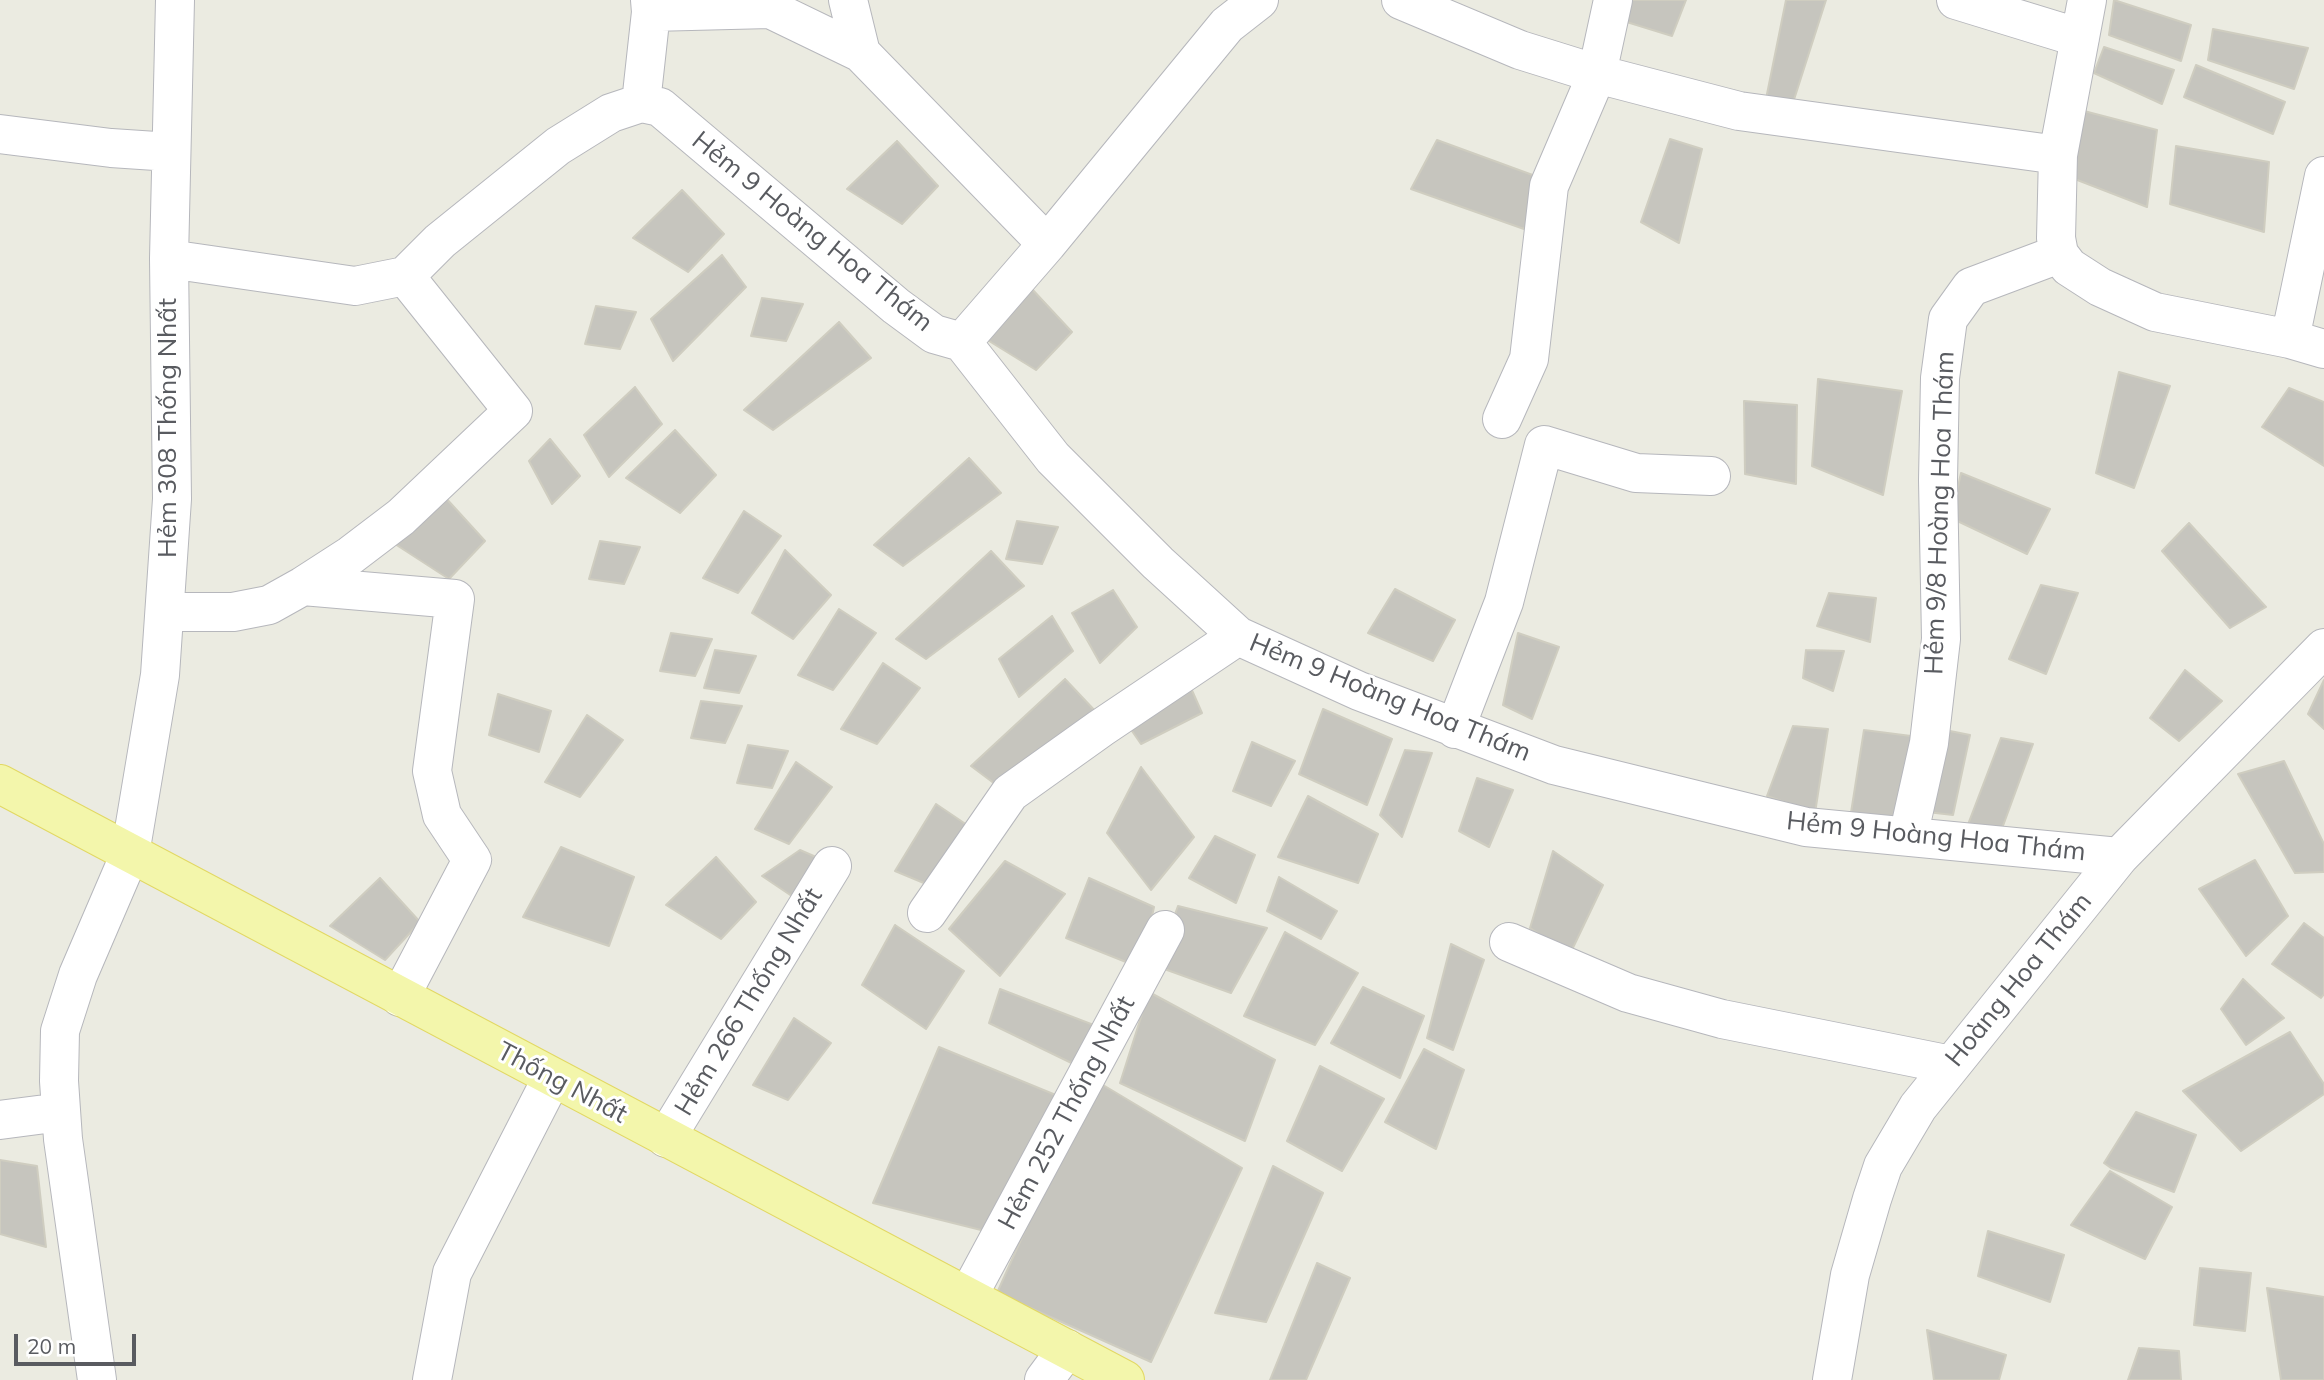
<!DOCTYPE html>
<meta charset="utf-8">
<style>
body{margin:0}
#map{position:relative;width:2324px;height:1380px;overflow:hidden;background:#ebebe1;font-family:Mulish,sans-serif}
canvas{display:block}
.scale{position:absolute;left:14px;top:1334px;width:122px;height:32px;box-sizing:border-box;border:4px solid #595b60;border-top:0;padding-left:9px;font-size:21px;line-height:24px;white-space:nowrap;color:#595b60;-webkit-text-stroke:5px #fff;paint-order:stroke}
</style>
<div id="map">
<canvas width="2324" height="1380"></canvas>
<div class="scale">20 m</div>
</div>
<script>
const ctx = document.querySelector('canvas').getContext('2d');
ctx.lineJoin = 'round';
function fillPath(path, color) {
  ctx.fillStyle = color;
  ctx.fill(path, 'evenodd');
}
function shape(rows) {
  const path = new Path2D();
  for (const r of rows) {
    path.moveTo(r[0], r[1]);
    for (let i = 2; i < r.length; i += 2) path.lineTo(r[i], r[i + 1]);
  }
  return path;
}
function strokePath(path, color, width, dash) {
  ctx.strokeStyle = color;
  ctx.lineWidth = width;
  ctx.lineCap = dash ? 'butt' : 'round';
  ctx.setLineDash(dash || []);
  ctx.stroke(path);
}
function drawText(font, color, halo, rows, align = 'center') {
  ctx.font = font + ' Mulish,sans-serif';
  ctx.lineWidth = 6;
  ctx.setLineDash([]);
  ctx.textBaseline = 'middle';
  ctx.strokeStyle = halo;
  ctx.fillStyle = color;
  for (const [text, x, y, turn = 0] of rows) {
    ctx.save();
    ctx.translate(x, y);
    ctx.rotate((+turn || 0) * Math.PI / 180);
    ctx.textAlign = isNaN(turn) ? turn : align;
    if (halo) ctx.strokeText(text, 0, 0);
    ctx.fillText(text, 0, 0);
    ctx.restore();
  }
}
const building = shape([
 [1618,0,1686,0,1672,36,1617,19,1618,0],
 [1786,0,1826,0,1791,109,1766,99,1786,0],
 [2114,0,2191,25,2181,61,2109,35,2114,0],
 [2213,29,2308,48,2294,89,2208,60,2213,29],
 [2104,47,2174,70,2162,104,2094,73,2104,47],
 [2196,65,2285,102,2273,134,2184,97,2196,65],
 [2084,111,2157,130,2147,207,2067,176,2084,111],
 [1670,139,1702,149,1679,243,1641,222,1670,139],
 [1437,140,1549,181,1524,229,1411,189,1437,140],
 [897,141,938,186,902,224,847,189,897,141],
 [2176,146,2269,162,2264,232,2170,204,2176,146],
 [682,190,724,234,688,272,633,238,682,190],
 [722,255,746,287,673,361,651,319,722,255],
 [1031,288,1072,332,1036,370,981,336,1031,288],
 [762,298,803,304,786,341,751,336,762,298],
 [596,306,636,312,620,349,585,344,596,306],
 [839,322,871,358,773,430,744,410,839,322],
 [2119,372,2170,386,2134,488,2096,473,2119,372],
 [1818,379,1902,391,1883,495,1812,466,1818,379],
 [635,387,662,424,609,477,584,435,635,387],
 [2289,388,2324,402,2324,466,2262,427,2289,388],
 [1744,401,1797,405,1796,484,1745,474,1744,401],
 [675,430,716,475,680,513,626,478,675,430],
 [550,439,580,476,552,504,529,461,550,439],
 [969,458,1001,493,903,566,874,545,969,458],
 [1961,473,2050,509,2027,554,1951,518,1961,473],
 [444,496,485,541,449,579,395,544,444,496],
 [744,511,781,536,738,593,703,578,744,511],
 [1017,521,1058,527,1042,564,1006,559,1017,521],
 [2189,523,2266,607,2230,628,2162,551,2189,523],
 [600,541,640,547,624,584,589,579,600,541],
 [785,550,831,595,793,639,752,613,785,550],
 [991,551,1024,586,926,659,896,639,991,551],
 [2041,585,2078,593,2046,674,2009,659,2041,585],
 [1395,589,1455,620,1433,661,1368,633,1395,589],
 [1113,590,1137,627,1100,663,1072,613,1113,590],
 [1829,593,1876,598,1870,642,1817,626,1829,593],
 [839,609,876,633,833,690,798,675,839,609],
 [1052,616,1073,651,1019,697,999,659,1052,616],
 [671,633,712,639,695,676,660,671,671,633],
 [1518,633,1559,647,1532,719,1503,705,1518,633],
 [715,650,756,656,739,693,704,688,715,650],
 [1806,650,1844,651,1833,691,1803,678,1806,650],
 [883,663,920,688,877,744,841,729,883,663],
 [1183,670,1202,713,1141,744,1114,705,1183,670],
 [2185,670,2222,701,2179,741,2150,718,2185,670],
 [1065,679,1098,714,999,787,971,766,1065,679],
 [2324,680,2324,729,2308,714,2324,680],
 [498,694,551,711,539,752,489,735,498,694],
 [701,701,742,706,725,743,691,738,701,701],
 [1323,709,1392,739,1367,805,1299,774,1323,709],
 [587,715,623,740,580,797,545,782,587,715],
 [1793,726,1828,729,1815,813,1767,796,1793,726],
 [1930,727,1970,735,1953,815,1927,812,1930,727],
 [1864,730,1919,737,1907,830,1850,819,1864,730],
 [2001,738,2033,744,2000,834,1967,827,2001,738],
 [1252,742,1295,761,1271,806,1233,791,1252,742],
 [748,745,788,751,772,788,737,783,748,745],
 [1405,750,1432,753,1402,837,1380,815,1405,750],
 [2284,761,2324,844,2324,872,2295,873,2238,774,2284,761],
 [796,762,832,787,789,844,755,829,796,762],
 [1141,767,1194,837,1151,890,1107,833,1141,767],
 [1477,778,1513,790,1489,847,1459,831,1477,778],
 [1308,796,1378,834,1358,883,1278,857,1308,796],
 [936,804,973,829,931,886,895,871,936,804],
 [1215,836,1255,855,1236,903,1189,878,1215,836],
 [561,847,634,877,609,946,523,917,561,847],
 [800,850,832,864,814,911,762,876,800,850],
 [1553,851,1603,885,1570,954,1530,928,1553,851],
 [716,857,756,902,721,939,666,905,716,857],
 [2255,860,2288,916,2246,956,2199,889,2255,860],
 [1005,861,1065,894,1000,976,949,929,1005,861],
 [1279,877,1337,911,1321,939,1267,911,1279,877],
 [380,878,420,922,385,960,330,926,380,878],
 [1089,878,1154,907,1141,968,1066,938,1089,878],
 [1178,906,1267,928,1231,993,1156,966,1178,906],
 [2304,923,2324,938,2324,994,2321,998,2272,964,2304,923],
 [895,925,964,971,926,1029,862,985,895,925],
 [1285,932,1358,973,1315,1045,1244,1016,1285,932],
 [1451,944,1484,960,1453,1050,1427,1038,1451,944],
 [2243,979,2284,1018,2246,1045,2221,1009,2243,979],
 [1363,987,1424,1016,1400,1078,1331,1043,1363,987],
 [1000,989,1104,1029,1088,1071,989,1023,1000,989],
 [1149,992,1275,1060,1245,1141,1120,1083,1149,992],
 [794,1018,831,1043,788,1100,753,1085,794,1018],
 [2290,1032,2324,1084,2324,1094,2241,1151,2183,1091,2290,1032],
 [939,1047,1063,1098,1005,1236,873,1203,939,1047],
 [1424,1049,1464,1070,1436,1149,1385,1122,1424,1049],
 [1320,1066,1384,1099,1342,1171,1287,1141,1320,1066],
 [1093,1079,1242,1168,1151,1362,997,1293,1093,1079],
 [2136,1112,2196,1135,2174,1192,2111,1168,2104,1163,2136,1112],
 [0,1160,37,1166,46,1247,0,1234,0,1160],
 [1273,1166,1323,1193,1266,1322,1215,1313,1273,1166],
 [2110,1171,2172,1207,2145,1259,2071,1225,2110,1171],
 [1988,1231,2064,1255,2050,1302,1978,1276,1988,1231],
 [1317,1263,1350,1278,1306,1380,1270,1380,1317,1263],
 [2200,1268,2251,1273,2245,1331,2194,1325,2200,1268],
 [2267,1288,2324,1297,2324,1380,2281,1380,2267,1288],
 [1927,1330,2006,1355,1999,1380,1934,1380,1927,1330],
 [2139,1348,2179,1351,2181,1380,2128,1380,2139,1348]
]);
fillPath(building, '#c6c5be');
strokePath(building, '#cfcdc0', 2);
const minor = shape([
 [848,0,861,53],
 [1401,0,1520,50,1597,74,1739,111,2058,155],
 [1956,0,2080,38],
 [2087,0,2058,155,2056,238,2059,254,2069,267,2100,287,2155,312,2290,339,2324,349],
 [651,12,770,9,861,53,1047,244],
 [641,103,651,12,650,0],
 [0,134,111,148,171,152],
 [169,259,355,286,405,276,440,241,558,146,611,113,641,103,660,107,896,306,934,334,962,342,1053,458,1158,563,1238,636,1359,691,1554,765,1806,827,2119,857],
 [2290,339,2324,176],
 [962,342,1047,244,1227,25,1259,0],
 [1502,419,1529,359,1549,186,1597,74,1613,0],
 [303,586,455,599,432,771,442,815,472,860,400,997],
 [165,612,233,612,269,605,303,586,351,555,401,517,513,411,405,276],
 [1455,729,1504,602,1544,445,1636,473,1711,476],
 [1908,837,1929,743,1941,639,1938,480,1940,378,1948,319,1971,287,2059,254],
 [927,913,1010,793,1101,728,1238,636],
 [1509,942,1628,993,1722,1019,1951,1065],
 [0,1120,61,1112],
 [666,1138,832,866],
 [968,1296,1165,930],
 [97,1380,63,1139,59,1081,60,1031,78,975,130,854,160,675,172,499,169,259,175,0],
 [432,1380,452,1273,552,1078],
 [1044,1380,1067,1349],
 [1832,1380,1850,1275,1872,1199,1883,1166,1918,1107,2119,857,2324,648]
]);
const major = shape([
 [0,784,1125,1380]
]);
strokePath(minor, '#b6b7bc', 40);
strokePath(major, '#e2d863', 40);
strokePath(minor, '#fff', 38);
strokePath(major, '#f3f6ab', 38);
drawText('26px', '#595b60', '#fff', [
 ["Hẻm 9 Hoàng Hoa Thám",812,232,39],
 ["Hẻm 308 Thống Nhất",168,428,-90],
 ["Hẻm 9/8 Hoàng Hoa Thám",1940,513,-88],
 ["Hẻm 9 Hoàng Hoa Thám",1390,698,22],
 ["Hẻm 9 Hoàng Hoa Thám",1936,837,6],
 ["Hoàng Hoa Thám",2019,980,-51],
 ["Hẻm 266 Thống Nhất",749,1002,-59],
 ["Thống Nhất",562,1083,28],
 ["Hẻm 252 Thống Nhất",1067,1113,-62]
]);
</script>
